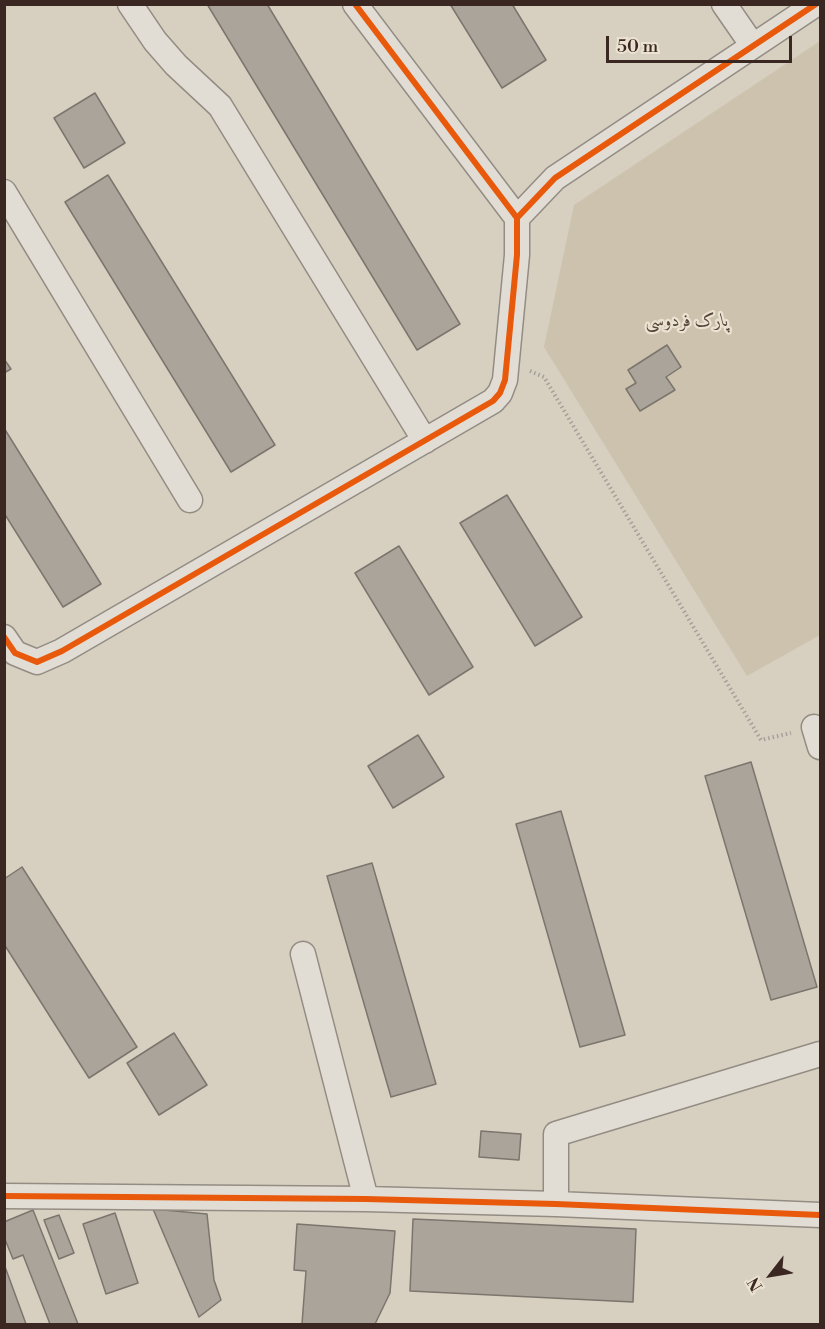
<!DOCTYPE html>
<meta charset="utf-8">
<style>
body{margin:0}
#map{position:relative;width:825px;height:1329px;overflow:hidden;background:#d7d0c1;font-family:"Libre Bodoni",serif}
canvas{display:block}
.frame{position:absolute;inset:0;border:6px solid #3a2721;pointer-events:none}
.north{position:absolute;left:741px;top:1245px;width:60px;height:60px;-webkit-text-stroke:4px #ebe2d1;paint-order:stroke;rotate:239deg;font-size:16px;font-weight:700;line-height:24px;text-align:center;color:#3a2721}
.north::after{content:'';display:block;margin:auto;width:21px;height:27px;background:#3a2721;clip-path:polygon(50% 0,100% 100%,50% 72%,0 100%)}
.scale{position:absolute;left:606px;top:36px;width:186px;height:27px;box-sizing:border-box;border:3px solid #3a2721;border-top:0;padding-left:8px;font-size:18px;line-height:21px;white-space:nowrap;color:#3a2721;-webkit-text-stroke:4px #ebe2d1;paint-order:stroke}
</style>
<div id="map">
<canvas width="825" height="1329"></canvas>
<div class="frame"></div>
<div class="north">N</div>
<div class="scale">50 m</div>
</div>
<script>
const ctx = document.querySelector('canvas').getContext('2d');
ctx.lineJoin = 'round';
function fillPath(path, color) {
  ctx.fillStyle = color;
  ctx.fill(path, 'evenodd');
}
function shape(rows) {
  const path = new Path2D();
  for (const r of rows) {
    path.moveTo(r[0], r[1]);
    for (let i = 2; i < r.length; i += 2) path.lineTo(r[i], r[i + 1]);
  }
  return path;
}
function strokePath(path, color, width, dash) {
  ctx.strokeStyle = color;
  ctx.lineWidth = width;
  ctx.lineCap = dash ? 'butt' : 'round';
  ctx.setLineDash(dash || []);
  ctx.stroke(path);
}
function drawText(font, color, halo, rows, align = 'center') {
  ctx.font = font + ' "Libre Bodoni",Amiri,serif';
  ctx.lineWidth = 4.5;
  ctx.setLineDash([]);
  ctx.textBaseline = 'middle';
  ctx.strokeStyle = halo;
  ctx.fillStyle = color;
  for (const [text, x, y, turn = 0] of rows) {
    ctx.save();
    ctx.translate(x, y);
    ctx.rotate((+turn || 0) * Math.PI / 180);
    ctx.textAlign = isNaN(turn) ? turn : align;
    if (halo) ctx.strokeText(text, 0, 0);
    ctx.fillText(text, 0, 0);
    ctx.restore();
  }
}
fillPath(shape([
 [820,41,820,635,747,676,544,347,574,205]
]), '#cdc2ae');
const building = shape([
 [207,4,267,4,460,324,417,350,207,4],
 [450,4,512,4,546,60,502,88,450,4],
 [95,93,125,143,84,168,54,118,95,93],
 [108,175,275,445,231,472,65,202,108,175],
 [667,345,681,367,666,377,675,390,640,411,626,389,636,383,628,370,667,345],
 [4,359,11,369,4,373,4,359],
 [4,428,101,584,63,607,4,513,4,428],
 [507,495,582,617,535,646,460,523,507,495],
 [399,546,473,667,429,695,355,573,399,546],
 [418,735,444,777,393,808,368,766,418,735],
 [751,762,817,987,771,1000,705,776,751,762],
 [561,811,625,1035,580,1047,516,824,561,811],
 [372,863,436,1084,391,1097,327,876,372,863],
 [22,867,137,1047,89,1078,4,944,4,879,22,867],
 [174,1033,207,1085,159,1115,127,1063,174,1033],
 [481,1131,521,1134,519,1160,479,1157,481,1131],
 [153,1209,207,1214,214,1280,221,1300,199,1317,153,1209],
 [33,1210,78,1324,50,1324,23,1255,13,1259,4,1237,4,1222,33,1210],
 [115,1213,138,1283,106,1294,83,1224,115,1213],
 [59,1215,74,1253,59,1259,44,1220,59,1215],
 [413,1219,636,1229,633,1302,410,1291,413,1219],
 [297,1224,395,1231,390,1293,375,1324,302,1324,306,1271,294,1270,297,1224],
 [4,1264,26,1324,4,1324,4,1264]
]);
fillPath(building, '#aaa49a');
strokePath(building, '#7c756d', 1.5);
const minor = shape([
 [130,4,155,41,176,65,220,106,425,441],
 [355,4,517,218,555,178,816,4],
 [724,4,753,46],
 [4,192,190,500],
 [4,637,15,653,37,662,62,651,493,401,500,393,505,380,517,255,517,218],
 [814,727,820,747],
 [303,954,366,1199],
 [4,1196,366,1199,556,1204,820,1215],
 [556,1204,556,1134,820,1054]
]);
strokePath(minor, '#938c83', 27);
strokePath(shape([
 [530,371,544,377,761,740,791,733]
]), '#a5a09a', 4, [1.5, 3]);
strokePath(minor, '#e1ddd5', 24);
strokePath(shape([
 [355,4,517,218,555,178,816,4],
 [4,637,15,653,37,662,62,651,493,401,500,393,505,380,517,255,517,218],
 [4,1196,366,1199,556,1204,820,1215]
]), '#e8590c', 6);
drawText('italic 18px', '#56443a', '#ebe2d1', [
 ["پارک فردوسی",687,322]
]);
</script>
